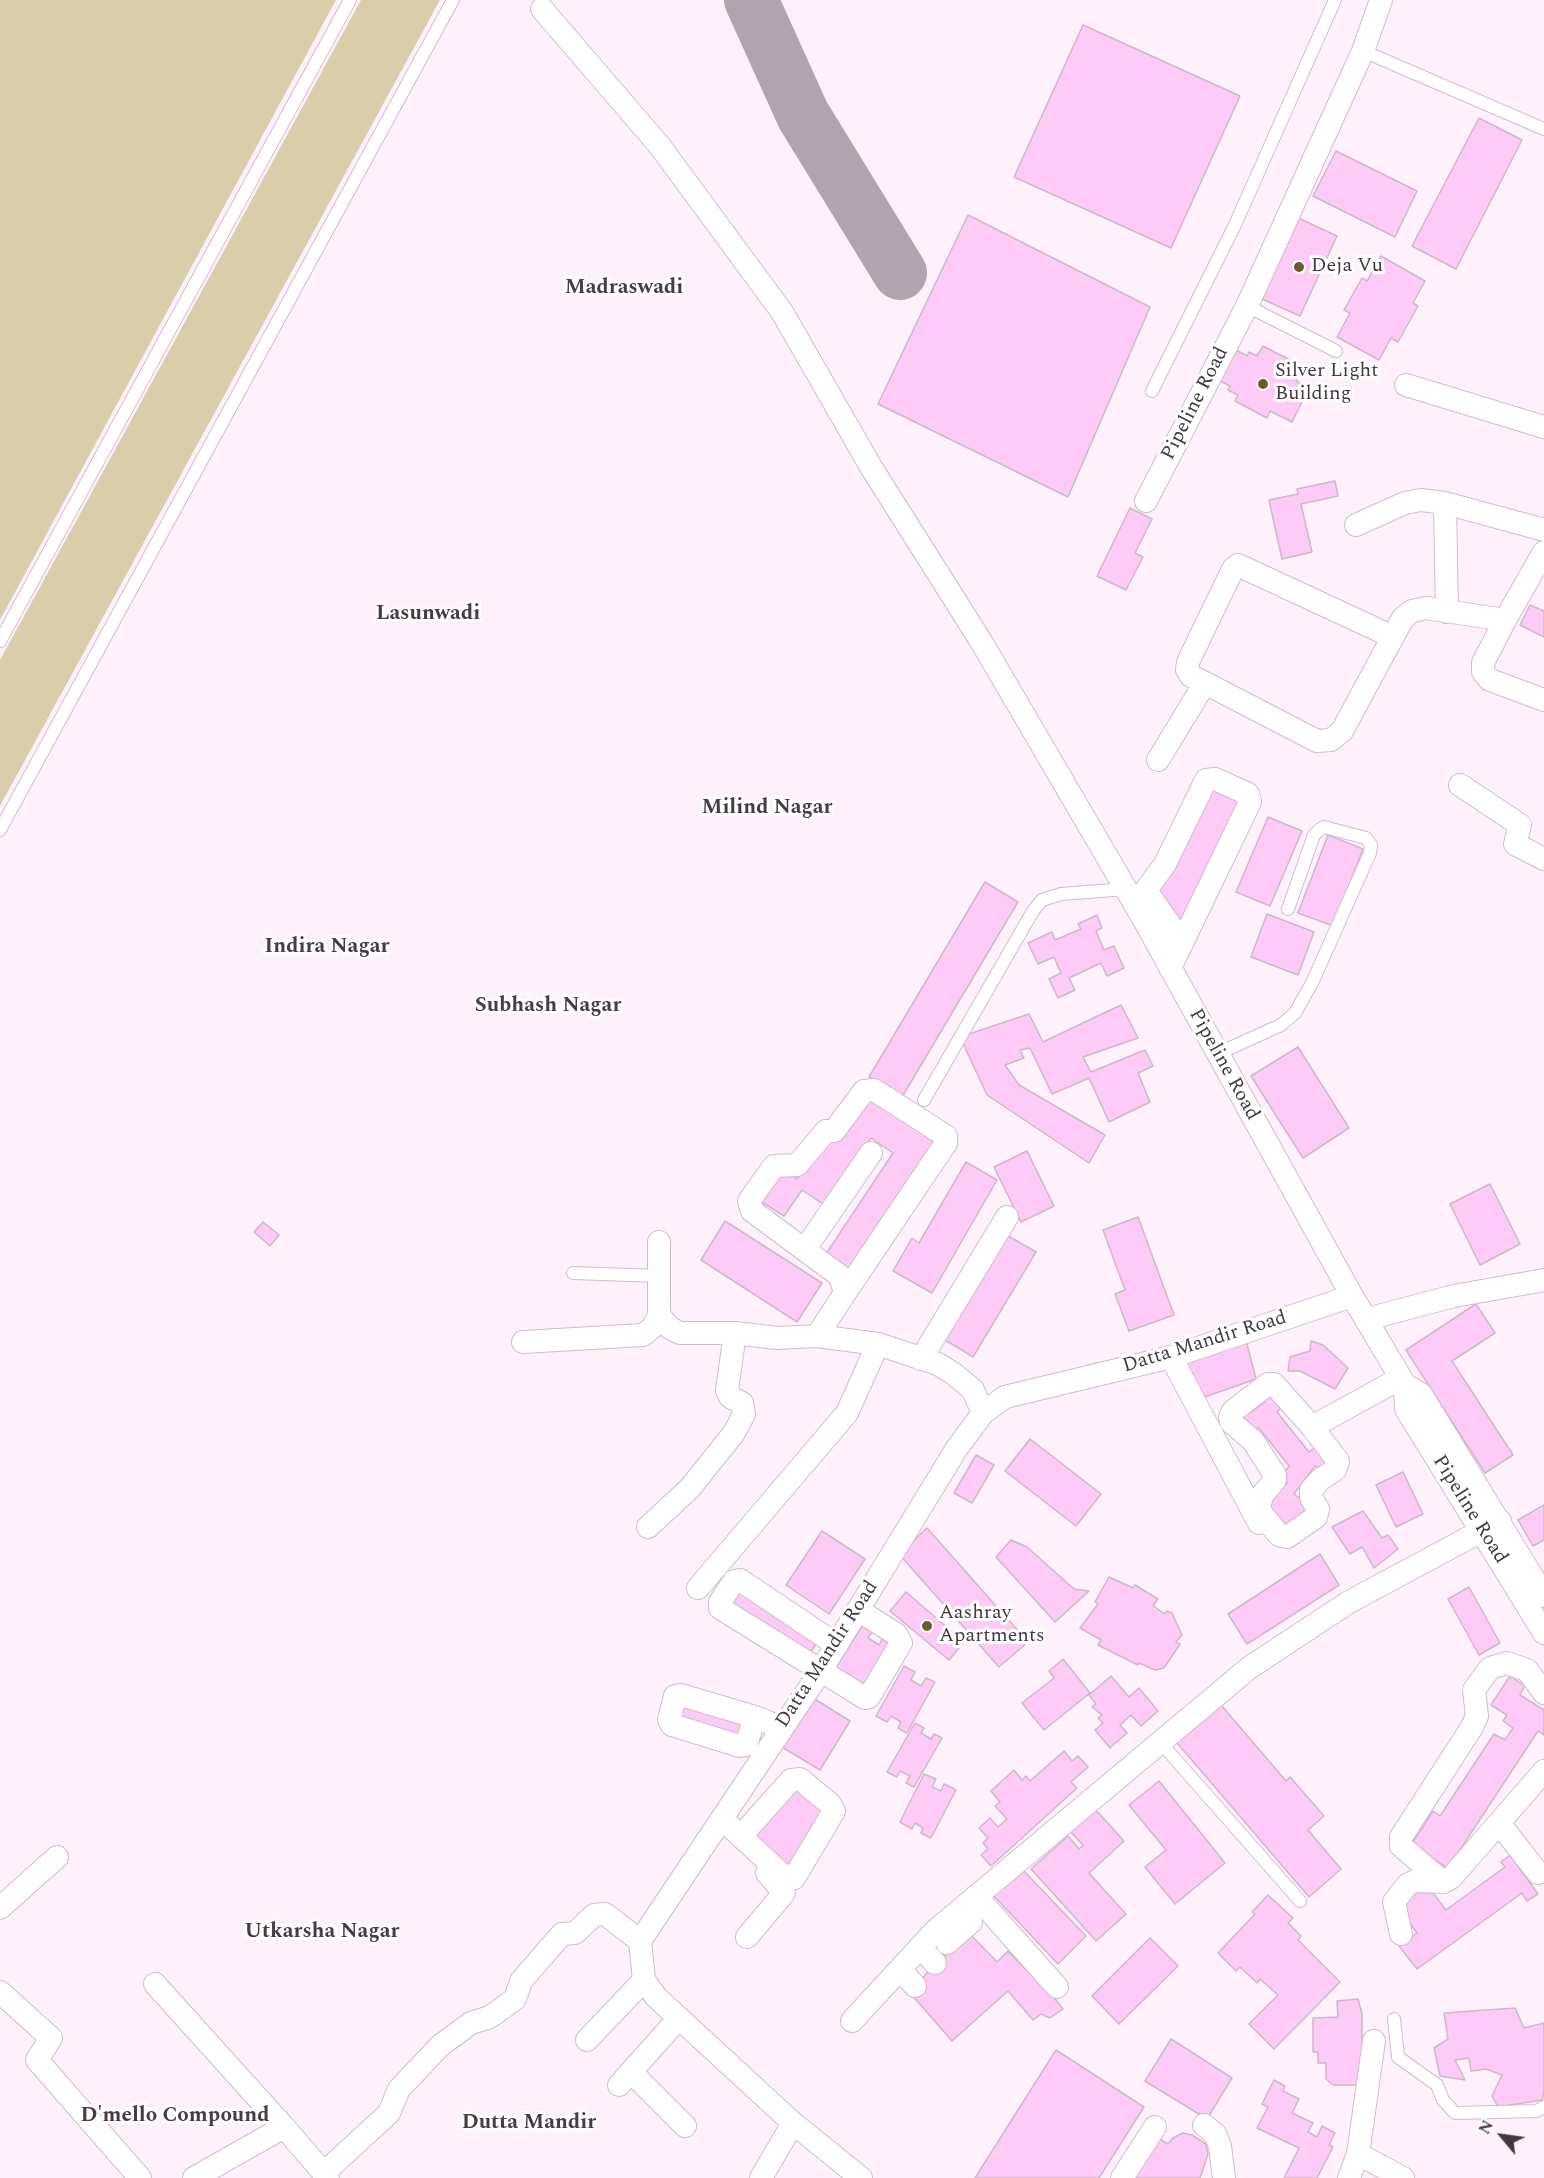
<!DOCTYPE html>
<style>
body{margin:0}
#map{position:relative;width:1544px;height:2178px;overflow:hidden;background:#fef1fc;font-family:Spectral,serif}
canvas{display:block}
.north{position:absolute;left:1472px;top:2106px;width:60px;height:60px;-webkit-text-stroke:4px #fff;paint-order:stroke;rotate:299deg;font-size:16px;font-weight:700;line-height:24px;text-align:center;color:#423940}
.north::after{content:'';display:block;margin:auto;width:21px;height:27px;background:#423940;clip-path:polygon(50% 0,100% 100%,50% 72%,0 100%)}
</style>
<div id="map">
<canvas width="1544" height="2178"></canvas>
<div class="north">N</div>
</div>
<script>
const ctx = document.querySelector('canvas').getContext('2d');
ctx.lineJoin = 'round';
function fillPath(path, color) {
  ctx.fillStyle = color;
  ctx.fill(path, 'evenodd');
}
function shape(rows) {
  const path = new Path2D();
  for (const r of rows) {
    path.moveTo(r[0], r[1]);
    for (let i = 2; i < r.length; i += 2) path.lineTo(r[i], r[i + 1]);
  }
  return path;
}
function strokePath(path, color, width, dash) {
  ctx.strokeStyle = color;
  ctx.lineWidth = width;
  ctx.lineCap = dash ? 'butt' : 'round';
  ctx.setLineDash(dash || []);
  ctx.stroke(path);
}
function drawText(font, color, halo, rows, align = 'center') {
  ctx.font = font + ' Spectral,serif';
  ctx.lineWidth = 6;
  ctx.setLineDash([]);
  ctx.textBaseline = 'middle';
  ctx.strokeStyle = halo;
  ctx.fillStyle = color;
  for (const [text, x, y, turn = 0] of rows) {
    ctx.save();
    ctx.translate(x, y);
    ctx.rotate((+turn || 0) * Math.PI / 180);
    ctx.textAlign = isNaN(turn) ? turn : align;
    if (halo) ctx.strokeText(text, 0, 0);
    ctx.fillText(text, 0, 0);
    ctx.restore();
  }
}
fillPath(shape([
 [0,0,336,0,0,620],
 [361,0,440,0,0,806,0,660]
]), '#d8cfaa');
strokePath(shape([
 [751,0,803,115,900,273]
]), '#b0a4ae', 54);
const building = shape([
 [1083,25,1240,96,1171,248,1014,177,1083,25],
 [1479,118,1522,140,1456,269,1412,246,1479,118],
 [1336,151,1417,191,1395,237,1313,196,1336,151],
 [968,215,1150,307,1068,497,878,404,968,215],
 [1298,218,1337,236,1300,316,1260,298,1298,218],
 [1381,256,1425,281,1413,303,1418,306,1398,342,1391,338,1379,360,1337,337,1350,313,1344,310,1362,278,1367,281,1381,256],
 [1263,346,1294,362,1288,372,1298,377,1296,381,1309,388,1292,422,1270,411,1267,418,1235,401,1238,395,1228,390,1230,386,1218,380,1234,349,1247,356,1249,352,1257,356,1263,346],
 [1335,481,1338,496,1301,504,1312,552,1282,559,1269,500,1298,494,1297,489,1335,481],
 [1130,508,1152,519,1135,553,1143,557,1126,590,1097,576,1130,508],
 [1530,605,1544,611,1544,637,1520,625,1530,605],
 [1211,783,1247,801,1188,923,1171,915,1174,910,1154,900,1211,783],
 [1268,817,1302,831,1270,906,1236,892,1268,817],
 [1328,835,1363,849,1333,926,1298,913,1328,835],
 [985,882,1018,902,902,1097,869,1077,985,882],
 [1267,914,1314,932,1298,975,1251,957,1267,914],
 [1097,915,1102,928,1096,931,1104,950,1114,946,1124,968,1107,976,1101,963,1069,978,1075,990,1058,998,1049,979,1061,973,1054,957,1038,964,1028,943,1052,932,1055,940,1081,929,1078,924,1097,915],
 [1121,1005,1138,1038,1083,1057,1091,1072,1145,1050,1153,1066,1138,1073,1150,1102,1109,1122,1089,1078,1052,1094,1030,1048,1020,1050,1024,1058,1005,1065,1019,1085,1105,1135,1089,1163,987,1095,960,1037,1029,1014,1043,1042,1121,1005],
 [1298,1047,1349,1128,1303,1158,1251,1076,1298,1047],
 [868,1094,941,1137,852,1272,826,1254,893,1153,871,1138,826,1206,802,1190,784,1216,762,1202,783,1170,797,1179,827,1134,868,1094],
 [1027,1151,1054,1206,1021,1222,994,1167,1027,1151],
 [966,1162,997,1180,932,1293,893,1271,912,1238,919,1243,966,1162],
 [1490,1184,1520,1244,1480,1265,1450,1204,1490,1184],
 [1138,1217,1174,1315,1129,1331,1115,1294,1125,1290,1103,1230,1138,1217],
 [725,1221,822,1283,797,1322,701,1260,725,1221],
 [263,1222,279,1235,270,1246,254,1232,263,1222],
 [1005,1234,1036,1252,973,1357,942,1338,1005,1234],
 [1476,1304,1495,1333,1452,1361,1513,1455,1485,1473,1406,1350,1476,1304],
 [1245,1336,1256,1379,1202,1398,1182,1358,1245,1336],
 [1311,1341,1323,1345,1348,1368,1335,1389,1300,1371,1288,1371,1290,1357,1310,1351,1311,1341],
 [1261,1392,1285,1403,1277,1412,1309,1452,1318,1445,1329,1471,1315,1466,1294,1494,1309,1505,1314,1513,1284,1533,1261,1509,1287,1483,1282,1476,1289,1466,1258,1427,1251,1435,1233,1419,1241,1409,1251,1412,1265,1402,1261,1392],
 [1030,1439,1101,1494,1076,1526,1005,1471,1030,1439],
 [976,1455,994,1465,972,1503,954,1493,976,1455],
 [1403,1472,1423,1514,1396,1527,1376,1485,1403,1472],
 [1544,1505,1544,1540,1533,1546,1518,1520,1544,1505],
 [1363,1511,1382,1538,1388,1535,1398,1549,1374,1568,1362,1547,1350,1554,1332,1527,1363,1511],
 [927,1528,1028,1642,999,1667,899,1554,927,1528],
 [822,1531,865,1559,829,1614,786,1585,822,1531],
 [1011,1540,1027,1547,1074,1589,1089,1591,1055,1622,996,1557,1011,1540],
 [1320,1554,1339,1585,1247,1644,1228,1614,1320,1554],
 [1109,1577,1133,1588,1135,1585,1158,1599,1153,1606,1165,1614,1167,1611,1172,1613,1182,1635,1176,1642,1180,1644,1164,1668,1155,1670,1139,1663,1138,1665,1098,1645,1101,1640,1080,1628,1098,1604,1095,1602,1109,1577],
 [739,1582,820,1638,807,1658,723,1606,739,1582],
 [1469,1587,1500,1643,1479,1655,1448,1599,1469,1587],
 [906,1592,964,1642,949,1660,890,1611,906,1592],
 [862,1626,872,1632,868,1638,879,1645,882,1639,895,1647,867,1690,847,1673,845,1675,835,1669,862,1626],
 [1063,1659,1090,1693,1044,1730,1022,1703,1054,1678,1049,1671,1063,1659],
 [904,1666,915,1672,911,1680,921,1686,926,1678,935,1682,907,1733,898,1728,901,1722,891,1716,887,1722,876,1716,904,1666],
 [1111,1676,1129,1697,1139,1688,1158,1711,1141,1726,1131,1715,1120,1725,1127,1733,1110,1748,1095,1730,1103,1723,1098,1718,1102,1715,1092,1707,1096,1704,1089,1695,1111,1676],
 [1510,1676,1525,1686,1520,1695,1544,1710,1544,1735,1538,1731,1448,1868,1411,1845,1433,1811,1440,1816,1494,1734,1505,1740,1513,1728,1503,1721,1507,1715,1491,1705,1510,1676],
 [679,1698,749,1719,742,1743,671,1723,679,1698],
 [813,1698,850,1721,820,1770,782,1747,813,1698],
 [1216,1699,1286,1781,1290,1777,1324,1816,1308,1830,1341,1869,1309,1897,1172,1737,1216,1699],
 [915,1723,924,1728,921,1733,931,1739,934,1734,942,1738,914,1787,906,1783,910,1776,900,1771,897,1777,887,1772,915,1723],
 [1064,1751,1072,1761,1078,1756,1088,1767,1071,1782,1077,1788,991,1866,981,1855,988,1849,983,1843,988,1838,979,1828,990,1818,998,1827,1007,1819,995,1806,1000,1802,991,1791,1014,1770,1022,1780,1026,1776,1030,1781,1064,1751],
 [924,1774,936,1779,932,1787,941,1791,944,1784,956,1790,931,1838,921,1833,923,1828,915,1823,912,1829,900,1822,924,1774],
 [796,1781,829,1810,790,1875,745,1833,796,1781],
 [1159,1781,1225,1863,1175,1904,1145,1867,1166,1850,1129,1805,1159,1781],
 [1096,1810,1124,1841,1089,1873,1126,1914,1096,1941,1031,1869,1068,1836,1079,1849,1083,1845,1066,1827,1096,1810],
 [1510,1855,1538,1894,1527,1901,1522,1893,1417,1969,1399,1946,1417,1933,1398,1907,1427,1885,1446,1910,1505,1867,1501,1862,1510,1855],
 [1021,1868,1086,1936,1058,1964,993,1895,1021,1868],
 [1268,1895,1293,1918,1288,1923,1301,1936,1298,1940,1340,1982,1274,2049,1249,2024,1278,1995,1260,1979,1257,1983,1240,1967,1236,1971,1218,1953,1255,1914,1252,1912,1268,1895],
 [970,1934,997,1962,1008,1951,1030,1974,1033,1971,1063,2009,1050,2018,1041,2014,1033,2020,1008,1991,952,2041,911,1994,929,1970,970,1934],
 [1150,1938,1178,1966,1119,2024,1092,1996,1150,1938],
 [1358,1999,1362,2014,1362,2085,1333,2085,1326,2079,1326,2063,1318,2063,1318,2052,1313,2052,1313,2018,1338,2017,1337,2001,1358,1999],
 [1515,2008,1524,2028,1544,2023,1544,2093,1542,2100,1498,2107,1492,2096,1502,2075,1486,2069,1471,2071,1469,2058,1455,2060,1465,2080,1440,2076,1434,2048,1448,2039,1444,2013,1515,2008],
 [1171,2039,1232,2078,1207,2119,1145,2081,1171,2039],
 [1056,2050,1144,2107,1099,2178,975,2178,1056,2050],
 [1274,2080,1285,2086,1283,2091,1299,2099,1292,2113,1313,2123,1308,2132,1317,2137,1322,2126,1335,2133,1329,2145,1333,2147,1317,2178,1284,2178,1299,2148,1257,2128,1268,2107,1262,2104,1274,2080],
 [1183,2133,1192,2135,1206,2144,1208,2154,1200,2178,1131,2178,1158,2138,1168,2144,1173,2138,1183,2133]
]);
fillPath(building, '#fecaf6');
strokePath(building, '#cdb8c9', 1.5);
const lane = shape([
 [1363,51,1544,129],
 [1247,306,1336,351],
 [1152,391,1234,227,1335,0],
 [0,641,350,0],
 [0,830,453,0],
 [1217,1054,1281,1025,1295,1013,1312,983,1370,853,1371,845,1366,838,1324,827,1319,830,1314,835,1288,909],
 [924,1100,1033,911,1042,900,1061,894,1126,889],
 [573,1273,659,1276],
 [1161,1743,1300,1901],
 [1394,2019,1398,2057,1437,2085,1443,2100,1455,2113,1537,2111,1544,2107]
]);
const street = shape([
 [542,9,659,145,782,312,871,467,982,643,1144,920,1352,1296,1405,1385,1406,1409,1544,1633],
 [1406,385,1544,427],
 [1146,501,1247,306,1363,51,1381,0],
 [1445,503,1447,612],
 [1356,525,1405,503,1421,500,1445,503,1544,530],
 [1505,620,1483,663,1483,672,1490,680,1544,700],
 [1205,683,1191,676,1187,670,1188,662,1233,569,1238,565,1393,637],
 [1158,760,1205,683,1317,741,1331,740,1342,731,1403,618,1412,611,1426,608,1505,620,1544,552],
 [1460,785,1520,825,1515,844,1544,859],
 [1147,892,1182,942],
 [1135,905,1165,864,1206,780,1215,779,1248,794,1250,802,1170,968],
 [659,1242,659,1315,670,1328,680,1333,735,1333,777,1338,817,1336,878,1344,938,1364,954,1374,973,1390,983,1413],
 [805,1249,871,1153],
 [1367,1319,1454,1296,1544,1280],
 [817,1336,845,1293,840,1276,752,1211,749,1201,774,1166,797,1165,826,1131,834,1131,864,1091,874,1090,946,1136,946,1143,845,1293],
 [523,1342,643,1335,653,1327,659,1315],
 [1171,1357,1259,1523],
 [921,1359,1007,1217],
 [1405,1385,1421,1394,1544,1596],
 [1312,1427,1274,1384,1268,1384,1233,1411,1230,1417,1231,1422,1253,1441,1275,1475,1275,1480,1263,1494,1258,1509,1279,1535,1287,1537,1316,1517,1318,1509,1311,1498,1311,1490,1321,1479,1335,1470,1338,1461,1312,1427,1401,1378],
 [648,1527,690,1488,734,1433,744,1414,742,1403,730,1397,727,1390,735,1333],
 [698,1588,847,1413,878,1344],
 [837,1645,740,1580,734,1581,720,1602,720,1608,865,1698,869,1697,901,1643,896,1634,858,1610],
 [755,1717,746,1745,740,1746,672,1725,669,1720,675,1696,681,1695,755,1717,782,1728],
 [722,1819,787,1879,794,1878,834,1811,830,1804,800,1779,791,1780,741,1836],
 [1499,1823,1538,1873],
 [1443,1882,1401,1846,1401,1837,1472,1727,1477,1716,1474,1690,1490,1668,1507,1663,1527,1670,1544,1693],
 [976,1896,1057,1987],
 [0,1908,57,1857],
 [1401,1934,1394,1902,1407,1885,1415,1881,1443,1882,1451,1878,1544,1771],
 [747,1937,784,1893,767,1873],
 [947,1943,971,1922],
 [920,1947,935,1963],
 [900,1969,915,1986],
 [155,1984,284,2127,194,2178],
 [0,1992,51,2038,37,2060,140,2178],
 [852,2021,935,1931,1249,1668,1349,1602,1500,1521],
 [587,2040,644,1980],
 [631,2072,685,2126],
 [619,2085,679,2018],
 [1204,2125,1215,2134,1220,2146,1224,2178],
 [284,2127,328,2178],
 [1358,2154,1374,2041],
 [324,2173,389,2113,399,2089,441,2045,471,2023,490,2017,515,1999,521,1981,562,1934,575,1933,594,1915,605,1914,640,1941],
 [761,2178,793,2123],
 [861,2178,793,2123,656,1997,644,1980,640,1941,820,1672,957,1448,983,1413,1005,1397,1171,1357,1352,1296],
 [1122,2178,1155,2127],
 [1349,2178,1358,2154,1403,2178]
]);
strokePath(lane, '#d0bbcc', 14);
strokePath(street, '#d0bbcc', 24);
strokePath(lane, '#fff', 12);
strokePath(street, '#fff', 22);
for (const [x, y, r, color] of [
 [1299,267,6,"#6a5d2a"],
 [1263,384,6,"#6a5d2a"],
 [927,1626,6,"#6a5d2a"]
]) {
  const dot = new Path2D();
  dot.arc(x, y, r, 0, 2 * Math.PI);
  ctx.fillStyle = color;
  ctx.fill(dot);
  strokePath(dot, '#fff', 2);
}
drawText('20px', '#423940', '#fff', [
 ["Deja Vu",1311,267],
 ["Silver Light",1275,372],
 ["Building",1275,395],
 ["Aashray",939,1614],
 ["Apartments",939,1637]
], 'left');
drawText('20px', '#423940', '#fff', [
 ["Pipeline Road",1196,404,-63],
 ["Pipeline Road",1223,1065,61],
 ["Datta Mandir Road",1205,1343,-17],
 ["Pipeline Road",1469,1510,58],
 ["Datta Mandir Road",828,1655,-57]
]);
drawText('bold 21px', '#4a3947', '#fff', [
 ["Madraswadi",624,289],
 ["Lasunwadi",428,615],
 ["Milind Nagar",767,809],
 ["Indira Nagar",327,948],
 ["Subhash Nagar",548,1007],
 ["Utkarsha Nagar",322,1933],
 ["D'mello Compound",175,2117],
 ["Dutta Mandir",529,2124]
]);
</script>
